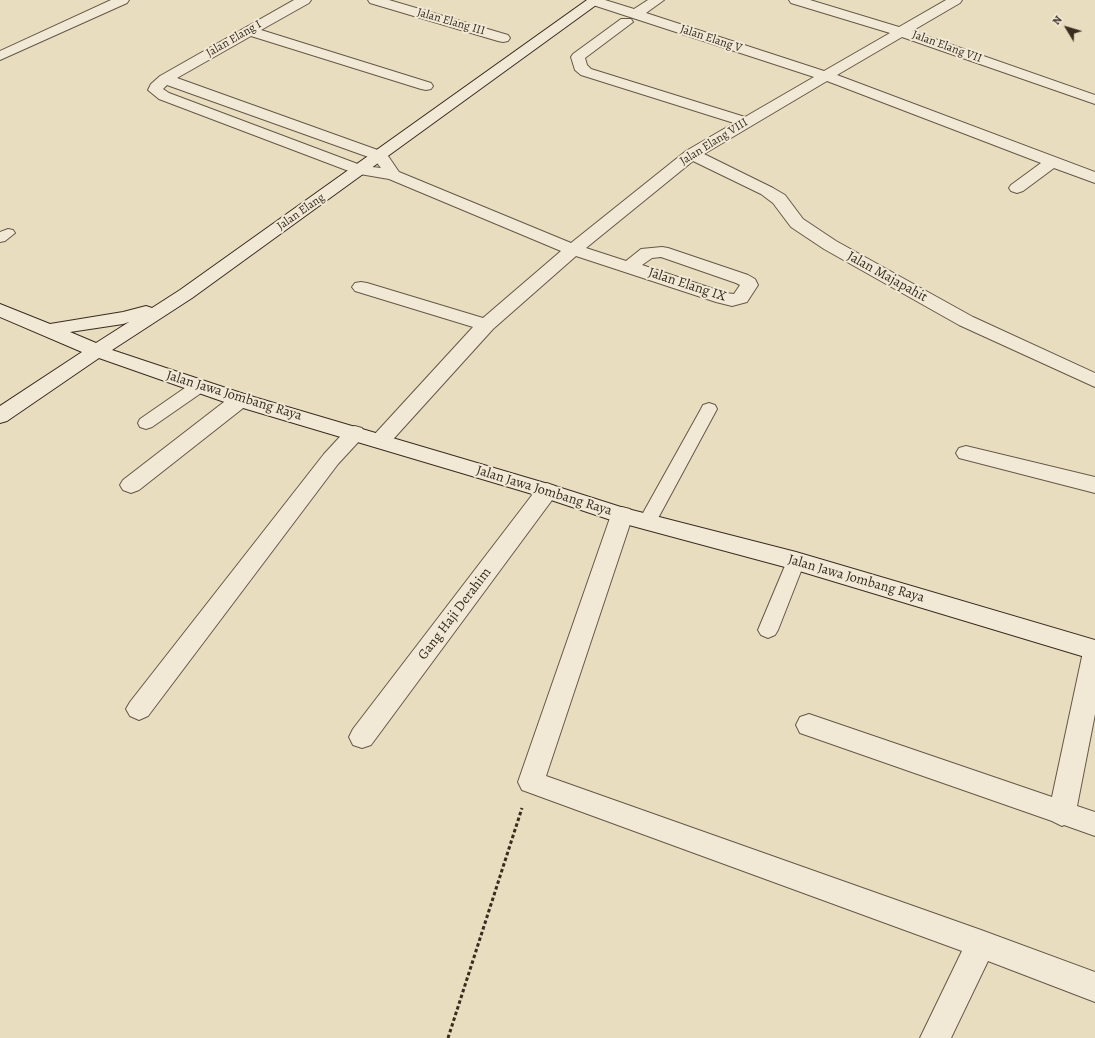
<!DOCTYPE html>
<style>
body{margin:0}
#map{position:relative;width:1095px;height:1038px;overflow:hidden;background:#e9ddc0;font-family:Alegreya,serif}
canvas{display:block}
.north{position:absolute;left:1047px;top:8px;width:40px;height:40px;-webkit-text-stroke:3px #f1e9d6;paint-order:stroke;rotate:308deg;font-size:11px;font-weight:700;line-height:16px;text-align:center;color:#382c1f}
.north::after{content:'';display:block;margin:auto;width:14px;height:18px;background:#382c1f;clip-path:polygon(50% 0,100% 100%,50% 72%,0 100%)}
</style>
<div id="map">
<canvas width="1095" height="1038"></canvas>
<div class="north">N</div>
</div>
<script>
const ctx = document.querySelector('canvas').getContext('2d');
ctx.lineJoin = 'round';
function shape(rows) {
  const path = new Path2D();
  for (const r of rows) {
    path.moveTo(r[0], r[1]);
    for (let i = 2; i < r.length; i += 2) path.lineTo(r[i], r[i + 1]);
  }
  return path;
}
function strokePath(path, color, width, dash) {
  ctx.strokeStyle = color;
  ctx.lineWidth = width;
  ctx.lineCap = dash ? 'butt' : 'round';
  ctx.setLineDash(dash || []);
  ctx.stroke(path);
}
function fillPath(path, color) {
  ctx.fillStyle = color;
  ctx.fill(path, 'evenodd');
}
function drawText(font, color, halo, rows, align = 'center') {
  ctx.font = font + ' Alegreya,serif';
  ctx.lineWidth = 4;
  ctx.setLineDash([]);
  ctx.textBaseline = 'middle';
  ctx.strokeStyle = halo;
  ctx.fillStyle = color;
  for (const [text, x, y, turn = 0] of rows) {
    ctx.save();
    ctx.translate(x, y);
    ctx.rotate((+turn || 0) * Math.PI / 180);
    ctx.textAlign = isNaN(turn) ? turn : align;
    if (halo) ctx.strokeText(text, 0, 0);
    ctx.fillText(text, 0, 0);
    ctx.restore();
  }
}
const lane = shape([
 [8,229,13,230,15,233,5,241,0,242,0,232,8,229],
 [198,382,204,383,206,387,204,391,152,427,146,429,140,427,138,423,140,419,192,383,198,382],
 [709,403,715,405,717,409,656,522,653,527,647,529,641,527,638,522,701,409,703,405,709,403],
 [796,554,803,556,805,561,778,630,775,635,768,638,761,635,758,630,787,561,789,556,796,554]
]);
const street = shape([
 [111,0,129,0,127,3,0,60,0,51,111,0],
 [294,0,311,0,309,3,261,30,431,83,433,86,431,89,426,90,421,89,251,36,177,78,386,153,399,172,571,243,686,151,734,123,581,75,575,70,571,57,573,54,621,19,631,19,633,22,585,58,587,65,591,69,745,117,814,77,590,4,589,0,605,0,634,9,648,0,664,0,646,13,824,71,890,33,791,3,789,0,810,0,899,27,946,0,962,0,960,3,912,31,1095,95,1095,104,902,37,837,75,1095,172,1095,183,1054,168,1023,191,1017,193,1011,191,1009,188,1011,185,1041,163,827,81,704,154,773,188,785,195,803,219,836,241,973,317,1095,373,1095,387,959,325,824,249,791,227,773,203,761,194,693,161,586,248,626,261,641,249,662,247,668,248,748,275,755,279,758,285,747,302,732,306,716,302,576,256,493,329,387,446,380,448,373,446,370,441,373,436,473,327,355,291,352,287,355,283,361,282,367,283,483,318,561,251,389,179,354,173,159,99,148,90,151,84,160,76,294,0],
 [167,85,374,159,381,168,363,166,169,93,163,89,167,85],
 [661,257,736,283,740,285,734,294,726,293,642,265,652,258,661,257],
 [368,0,389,0,508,35,510,38,508,41,503,42,498,41,370,3,368,0],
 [240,393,247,395,250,400,247,405,139,490,131,493,123,490,120,485,123,480,233,395,240,393],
 [355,426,362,428,365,433,362,438,338,464,148,716,139,720,130,716,126,709,130,702,324,454,348,428,355,426],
 [966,446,1095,477,1095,493,959,458,956,453,959,448,966,446],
 [547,483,555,486,558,491,555,496,371,745,362,748,353,745,349,737,353,729,539,486,547,483],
 [622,507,630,509,633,515,546,776,981,930,1095,972,1095,1002,988,961,951,1038,920,1038,962,951,522,790,518,782,611,515,614,509,622,507],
 [1095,642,1095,714,1077,806,1095,812,1095,836,1064,825,1062,826,1052,821,800,733,796,725,800,717,809,714,1052,797,1083,652,1086,645,1095,642]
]);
const secondary = shape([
 [587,0,603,0,192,298,112,350,247,395,555,486,624,508,796,552,1095,640,1095,660,796,570,614,521,539,496,233,405,99,358,7,421,0,423,0,406,82,352,0,317,0,304,50,324,123,312,146,306,152,308,180,290,587,0],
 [129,322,96,343,70,332,123,324,129,322]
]);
strokePath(lane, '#645847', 2);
strokePath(street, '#645847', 2);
strokePath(secondary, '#382c1f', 2);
strokePath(shape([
 [448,1038,522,808]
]), '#382c1f', 3, [3.5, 2.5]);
fillPath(lane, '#f1e9d6');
fillPath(street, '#f1e9d6');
fillPath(secondary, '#f1e9d6');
drawText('12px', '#382c1f', '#f1e9d6', [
 ["Jalan Elang III",451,22,16],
 ["Jalan Elang I",234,39,-30],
 ["Jalan Elang V",711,39,18],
 ["Jalan Elang VII",947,47,20],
 ["Jalan Elang VIII",714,142,-32],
 ["Jalan Elang",301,212,-35]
]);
drawText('14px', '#382c1f', '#f1e9d6', [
 ["Jalan Majapahit",887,277,29],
 ["Jalan Elang IX",687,285,18],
 ["Jalan Jawa Jombang Raya",234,396,17],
 ["Jalan Jawa Jombang Raya",544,491,17],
 ["Jalan Jawa Jombang Raya",856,579,16],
 ["Gang Haji Derahim",455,614,-53]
]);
</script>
